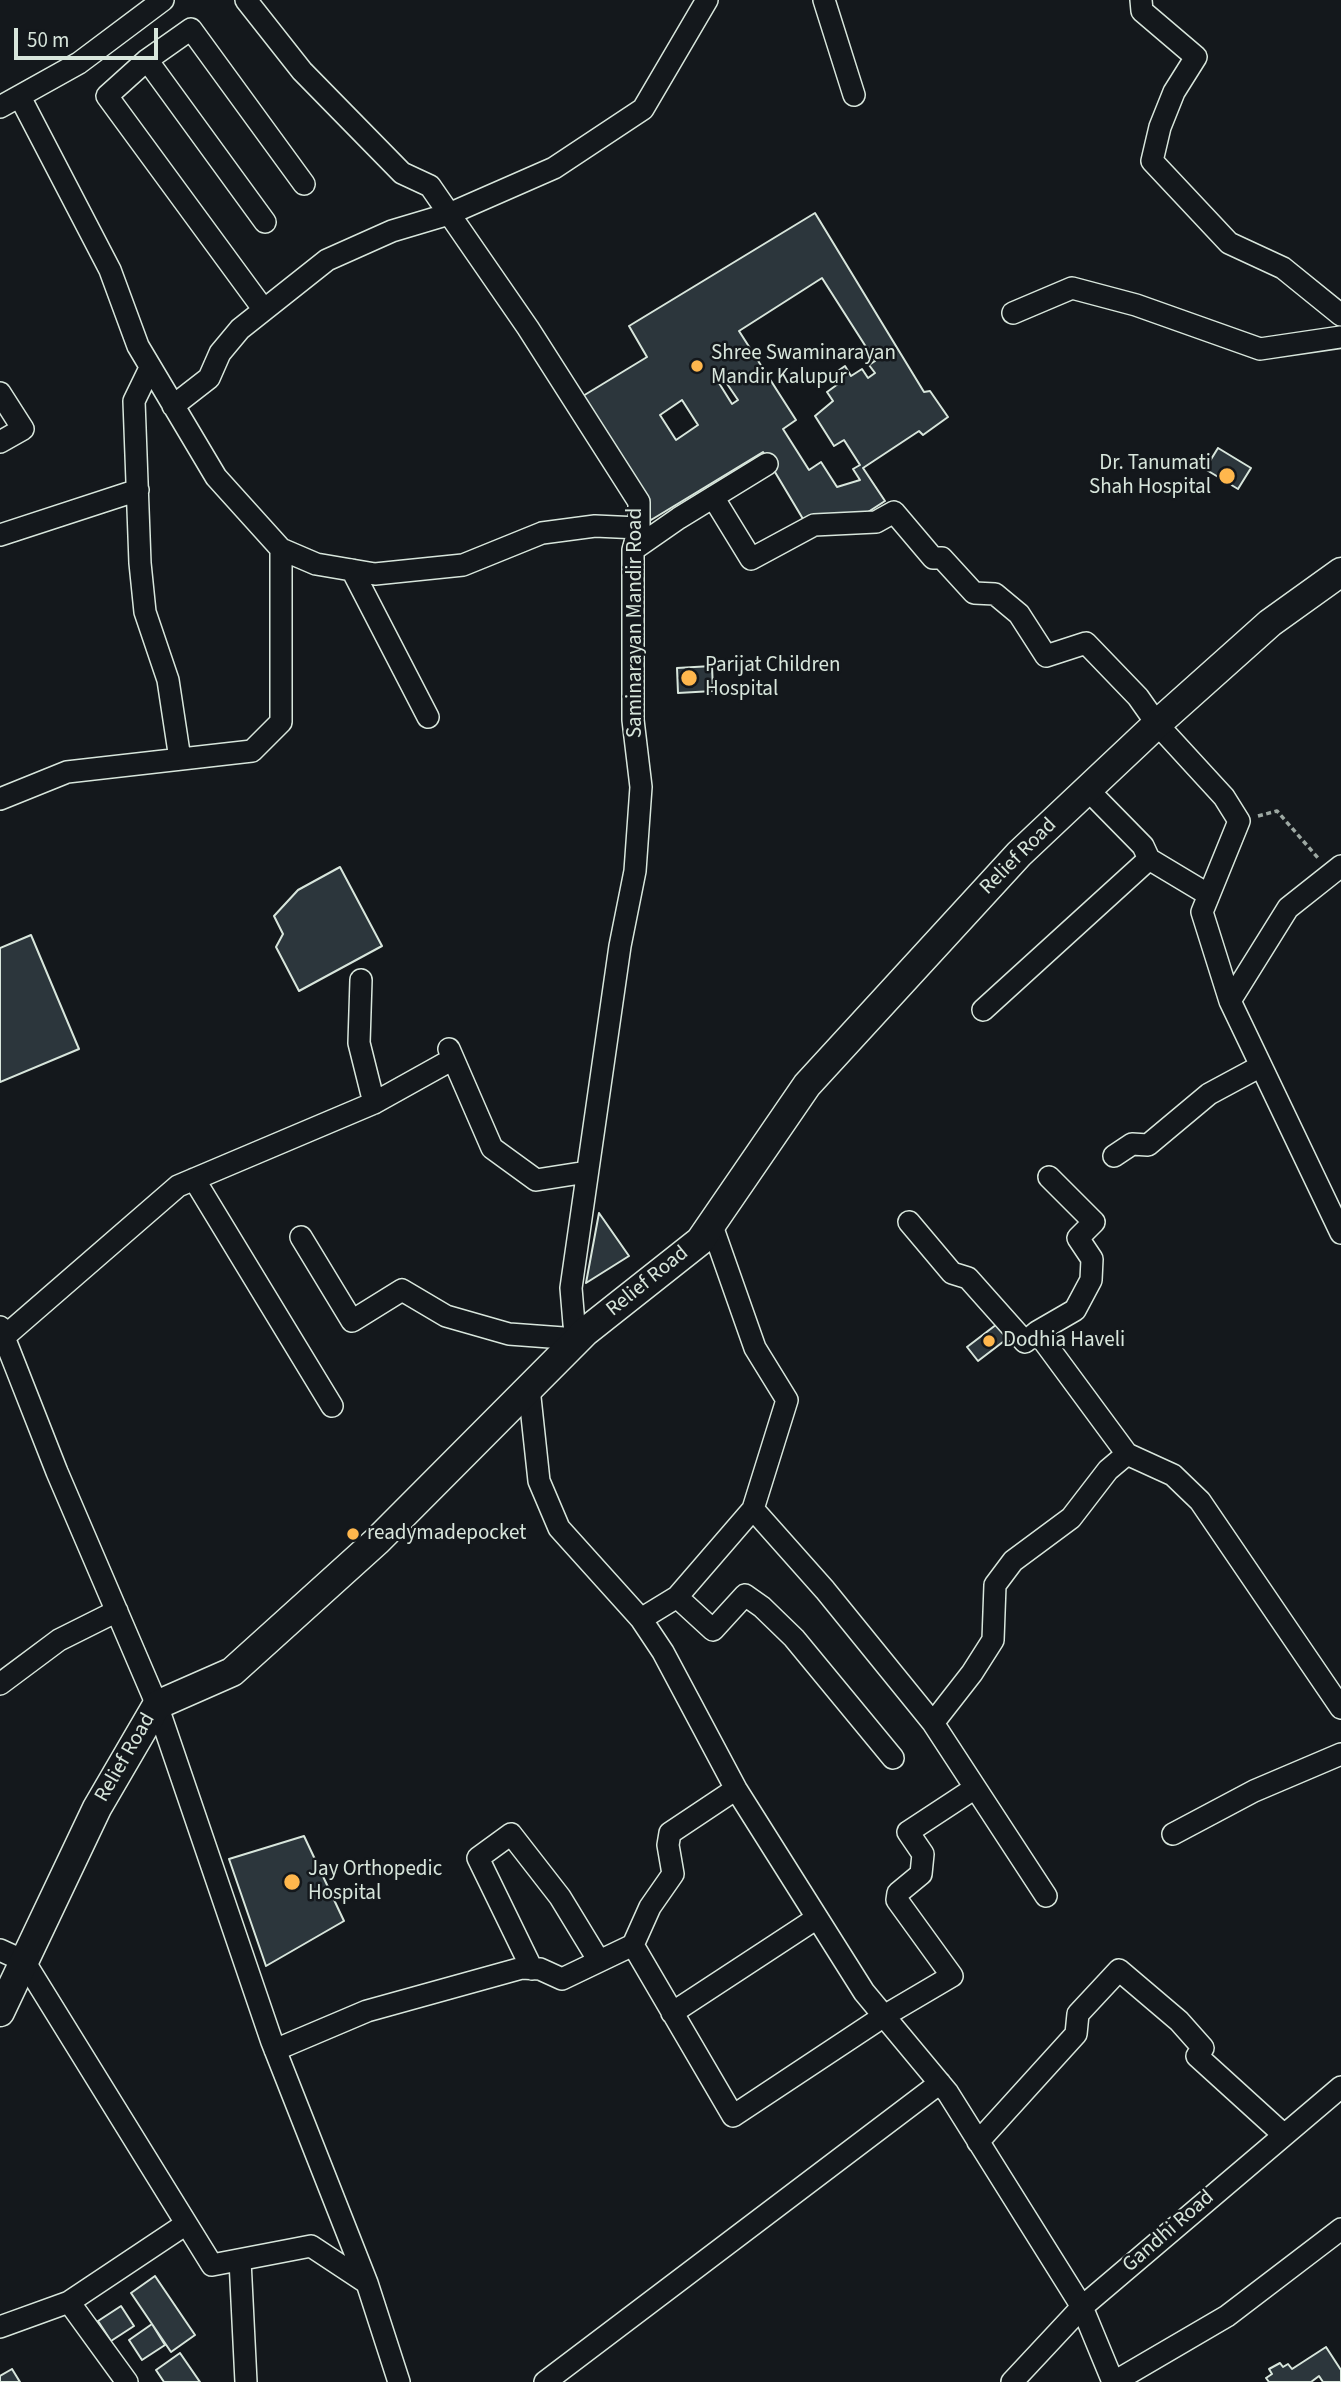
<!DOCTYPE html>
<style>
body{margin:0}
#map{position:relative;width:1341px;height:2382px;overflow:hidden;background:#14181c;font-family:"Source Sans 3",sans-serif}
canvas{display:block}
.scale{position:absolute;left:14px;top:28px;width:144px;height:32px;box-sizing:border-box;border:4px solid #d8e6dc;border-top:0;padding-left:9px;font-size:21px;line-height:24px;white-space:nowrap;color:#d8e6dc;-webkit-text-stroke:5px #14181c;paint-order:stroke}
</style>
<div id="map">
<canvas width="1341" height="2382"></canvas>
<div class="scale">50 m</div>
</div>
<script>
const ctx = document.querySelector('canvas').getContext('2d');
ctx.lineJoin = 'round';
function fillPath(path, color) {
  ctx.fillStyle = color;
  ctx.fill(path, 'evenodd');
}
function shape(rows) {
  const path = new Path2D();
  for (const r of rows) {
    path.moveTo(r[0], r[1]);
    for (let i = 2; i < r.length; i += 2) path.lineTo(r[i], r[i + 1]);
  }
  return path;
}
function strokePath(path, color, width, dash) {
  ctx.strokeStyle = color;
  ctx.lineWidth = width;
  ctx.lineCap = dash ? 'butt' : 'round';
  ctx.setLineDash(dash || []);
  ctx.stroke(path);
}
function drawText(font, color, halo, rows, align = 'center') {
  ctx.font = font + ' "Source Sans 3",sans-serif';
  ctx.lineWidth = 5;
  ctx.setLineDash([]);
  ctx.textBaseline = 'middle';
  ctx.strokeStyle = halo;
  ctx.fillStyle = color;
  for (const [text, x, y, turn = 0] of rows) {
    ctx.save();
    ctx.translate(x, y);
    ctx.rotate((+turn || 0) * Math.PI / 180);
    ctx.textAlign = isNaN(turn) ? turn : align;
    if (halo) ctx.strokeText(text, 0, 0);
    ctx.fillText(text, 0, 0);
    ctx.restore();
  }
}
const building = shape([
 [815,213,924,392,930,391,948,417,923,435,919,431,863,468,885,501,868,512,847,518,803,519,763,452,651,520,578,399,647,357,629,326,815,213],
 [822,278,875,361,869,365,875,373,868,378,862,369,851,376,845,366,832,375,838,384,827,392,833,401,815,416,834,446,844,440,860,465,853,469,860,480,837,487,821,462,809,470,783,429,796,420,739,331,822,278],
 [719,372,738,400,732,404,714,375,719,372],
 [682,400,698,425,676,440,660,415,682,400],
 [1218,448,1251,468,1238,489,1205,469,1218,448],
 [712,666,713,691,678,693,677,668,712,666],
 [340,867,382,946,299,991,276,947,283,934,274,916,298,890,340,867],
 [31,935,79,1049,0,1082,0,948,31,935],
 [599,1213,629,1256,586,1283,599,1213],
 [1001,1321,1012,1335,978,1361,967,1347,1001,1321],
 [304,1836,344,1921,266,1966,229,1859,304,1836],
 [155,2276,195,2335,171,2352,131,2293,155,2276],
 [121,2306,134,2326,111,2341,98,2321,121,2306],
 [152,2324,165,2345,142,2360,129,2340,152,2324],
 [1326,2347,1341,2370,1341,2382,1323,2382,1319,2376,1311,2382,1269,2382,1266,2378,1272,2374,1269,2369,1280,2363,1283,2367,1288,2364,1292,2369,1326,2347],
 [180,2353,200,2382,164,2382,156,2370,180,2353],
 [12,2369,20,2382,0,2382,0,2376,12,2369]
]);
fillPath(building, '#2c363c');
strokePath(building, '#d8e6dc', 2);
const minor = shape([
 [246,0,302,71,402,173,430,186,528,328,639,502,639,528,633,550,633,720,641,787,635,871,620,946,571,1288,574,1324,585,1332],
 [824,0,854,95],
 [1141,0,1142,11,1196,57,1174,92,1160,127,1152,161,1229,243,1283,268,1341,315],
 [147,60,265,222],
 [20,97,110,270,138,346,216,477,281,549,316,564,375,574,463,565,542,533,595,526,639,528],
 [0,107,79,63,163,0],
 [264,310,107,96,147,60,191,29,304,184],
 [1013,313,1072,288,1136,305,1260,349,1341,337],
 [150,368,134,401,140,563,145,612,168,680,180,759],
 [0,393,23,429,0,442],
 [173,406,209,378,220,353,240,329,327,260,392,231,449,214,554,168,643,109,707,0],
 [713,497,751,559,814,525,876,522,894,512,933,558,942,558,974,593,995,594,1019,614,1046,656,1086,643,1138,697,1157,724,1224,797,1239,821,1202,912,1230,1001,1341,1233],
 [0,535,138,490],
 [633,550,679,518,767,464],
 [352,570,428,717],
 [1088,790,1143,846,1149,859,1209,895],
 [0,799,67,772,252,751,281,722,281,549],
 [361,980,359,1043,374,1103],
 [1230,1001,1288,908,1341,866],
 [983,1010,1149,859],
 [449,1049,492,1148,536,1180,587,1172],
 [1114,1156,1132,1144,1148,1145,1209,1094,1261,1066],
 [194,1179,332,1406],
 [909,1222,952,1273,968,1278,1025,1342,1037,1332,1127,1454,1173,1475,1200,1501,1341,1708],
 [301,1237,352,1321,402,1290,446,1316,509,1334,577,1339],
 [0,1327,57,1472,157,1705,272,2042,367,2283,399,2382],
 [1037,1332,1075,1310,1091,1280,1092,1259,1078,1238,1094,1222,1049,1177],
 [4,1337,178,1186,374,1103,453,1059],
 [529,1388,539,1481,559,1528,641,1619,663,1652,736,1789,864,1992,948,2093,1082,2307,1113,2382],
 [753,1509,825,1590,933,1723,1046,1896],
 [677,1597,713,1630,745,1595,762,1607,794,1638,893,1758],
 [641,1619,677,1597,753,1509,787,1400,755,1348,711,1223],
 [0,1684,59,1640,117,1611],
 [933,1723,972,1673,993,1640,995,1585,1013,1561,1071,1518,1108,1470,1127,1454],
 [1173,1834,1254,1791,1341,1754],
 [633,1945,733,2116,884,2016,952,1976,897,1900,898,1893,921,1874,923,1854,908,1832,975,1788],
 [0,1950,24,1961,212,2265,311,2246,367,2283],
 [532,1969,478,1858,511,1834,560,1897,599,1961],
 [672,2013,817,1918],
 [275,2050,367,2011,522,1968,540,1969,562,1979,633,1945,650,1907,673,1874,668,1845,670,1833,736,1789],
 [978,2142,1076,2034,1078,2014,1119,1970,1179,2021,1203,2048,1197,2056,1284,2135],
 [240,2260,246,2382],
 [69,2302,127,2382],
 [0,2327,69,2302,186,2224],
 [545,2382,940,2083],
 [1012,2382,1082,2307,1341,2087],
 [1114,2382,1227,2316,1341,2229]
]);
const major = shape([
 [0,2012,97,1808,157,1705,232,1672,377,1541,585,1332,700,1241,807,1085,1019,854,1157,724,1270,623,1341,572]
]);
strokePath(minor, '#d8e6dc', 24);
strokePath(major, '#d8e6dc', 31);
strokePath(shape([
 [1258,816,1277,811,1319,859]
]), '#9da8a2', 3.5, [5, 3.5]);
strokePath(minor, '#14181c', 21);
strokePath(major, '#14181c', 28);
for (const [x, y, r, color] of [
 [697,366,7,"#ffb74d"],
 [1227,476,9,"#ffb74d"],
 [689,678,9,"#ffb74d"],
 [989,1341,7,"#ffb74d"],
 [353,1534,7,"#ffb74d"],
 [292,1882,9,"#ffb74d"]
]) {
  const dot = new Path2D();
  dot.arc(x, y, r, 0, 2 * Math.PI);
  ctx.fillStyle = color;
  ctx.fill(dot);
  strokePath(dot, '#14181c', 2.5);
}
drawText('21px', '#d8e6dc', '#14181c', [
 ["Shree Swaminarayan",711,354],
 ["Mandir Kalupur",711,378],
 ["Dr. Tanumati",1211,464,"right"],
 ["Shah Hospital",1211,488,"right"],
 ["Parijat Children",705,666],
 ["Hospital",705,690],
 ["Dodhia Haveli",1003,1341],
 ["readymadepocket",367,1534],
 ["Jay Orthopedic",308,1870],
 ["Hospital",308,1894]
], 'left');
drawText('21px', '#d8e6dc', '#14181c', [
 ["Saminarayan Mandir Road",636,623,-90],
 ["Relief Road",1019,857,-45],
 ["Relief Road",648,1282,-39],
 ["Relief Road",126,1758,-60],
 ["Gandhi Road",1169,2232,-41]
]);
</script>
